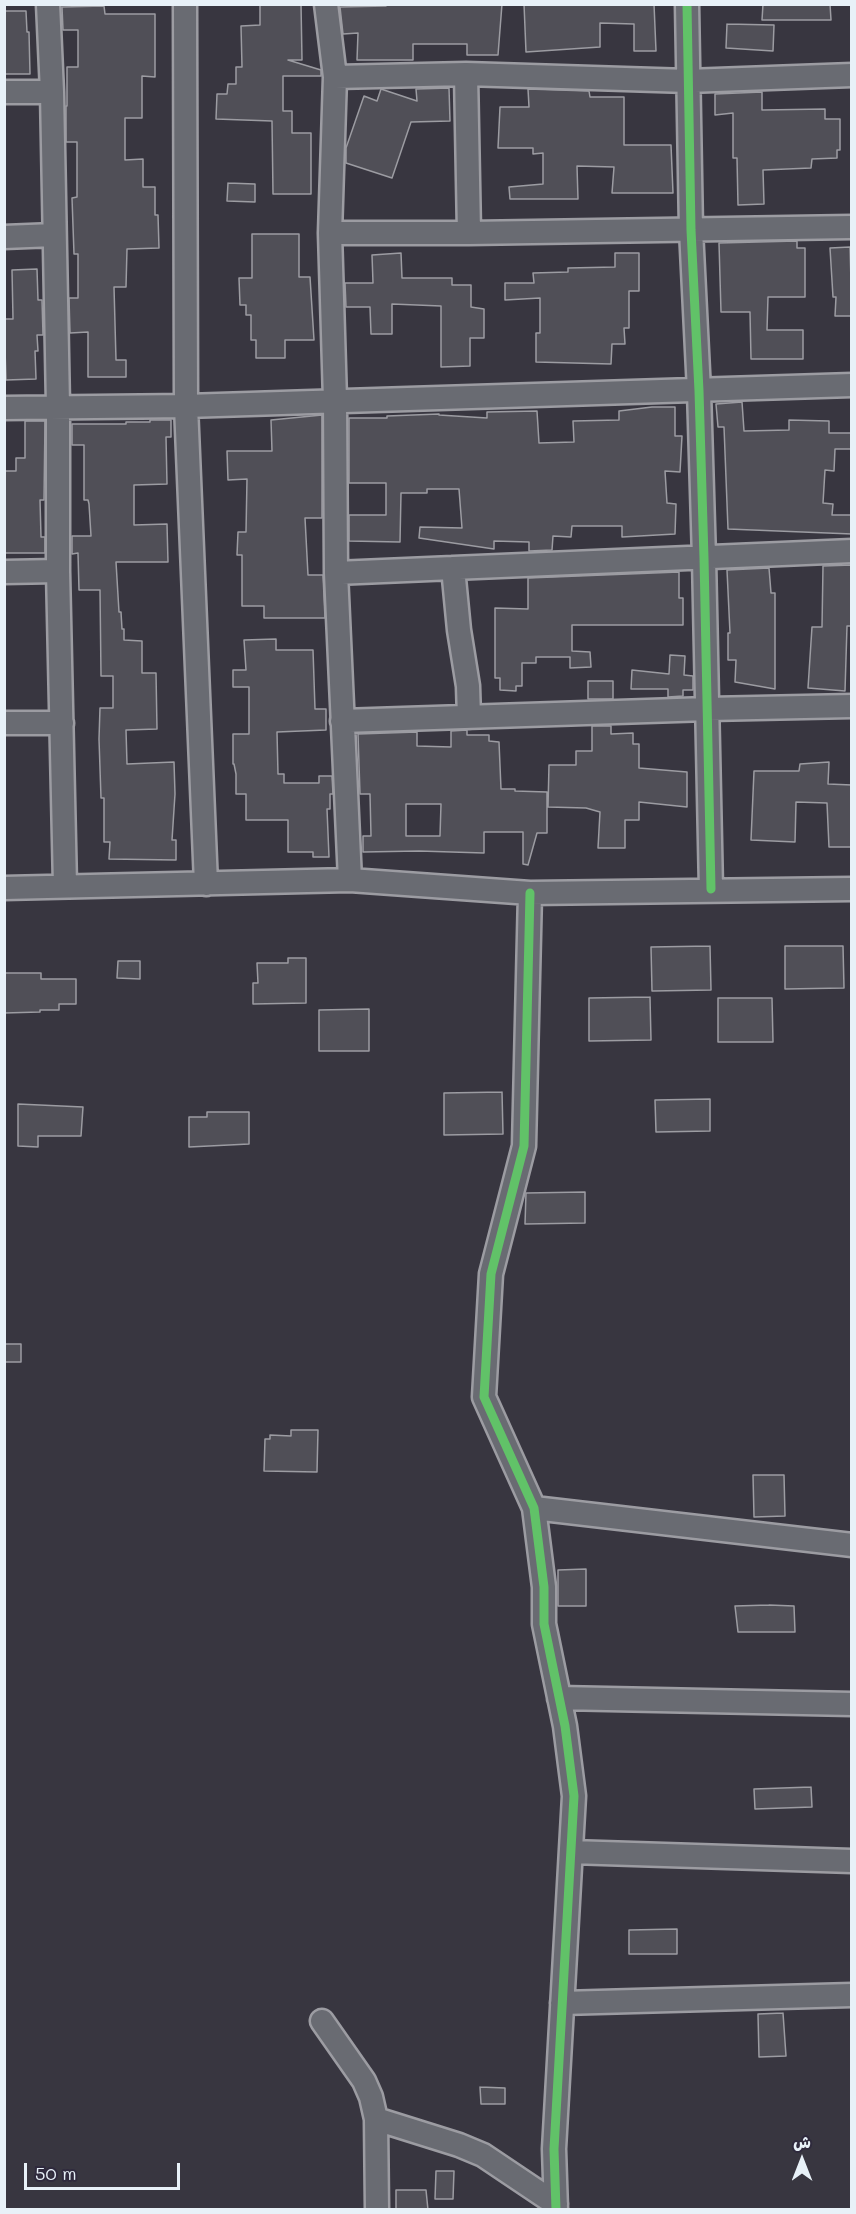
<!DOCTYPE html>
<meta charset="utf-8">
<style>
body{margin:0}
#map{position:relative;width:856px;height:2214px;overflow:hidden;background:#383640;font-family:Mali,"Playpen Sans Arabic",sans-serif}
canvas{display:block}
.frame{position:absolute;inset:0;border:6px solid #e8f1f8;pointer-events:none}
.north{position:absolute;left:772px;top:2130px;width:60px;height:60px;-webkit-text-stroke:4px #2f2a3d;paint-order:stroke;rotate:0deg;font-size:16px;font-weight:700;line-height:24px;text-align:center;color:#e8f1f8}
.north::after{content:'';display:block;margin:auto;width:21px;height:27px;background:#e8f1f8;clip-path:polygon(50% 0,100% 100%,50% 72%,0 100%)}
.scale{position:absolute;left:24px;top:2163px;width:156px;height:27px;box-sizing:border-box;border:3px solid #e8f1f8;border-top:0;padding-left:8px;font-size:18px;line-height:21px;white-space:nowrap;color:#e8f1f8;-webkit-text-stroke:4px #2f2a3d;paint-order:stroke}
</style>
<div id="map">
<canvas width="856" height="2214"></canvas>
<div class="frame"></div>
<div class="north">ش</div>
<div class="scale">50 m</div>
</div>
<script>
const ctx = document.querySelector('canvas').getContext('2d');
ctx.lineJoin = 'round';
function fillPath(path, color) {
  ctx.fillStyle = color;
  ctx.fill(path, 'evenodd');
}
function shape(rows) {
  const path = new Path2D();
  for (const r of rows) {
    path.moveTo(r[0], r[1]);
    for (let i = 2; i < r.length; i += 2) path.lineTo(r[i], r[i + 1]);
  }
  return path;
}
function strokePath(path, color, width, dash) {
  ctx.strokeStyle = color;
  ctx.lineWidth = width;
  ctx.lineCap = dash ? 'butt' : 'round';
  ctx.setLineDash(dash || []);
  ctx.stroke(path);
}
const building = shape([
 [260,4,301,4,302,60,288,60,321,70,321,76,283,76,283,111,292,111,292,133,311,133,311,194,273,194,272,121,216,119,217,94,227,94,228,84,236,84,236,67,242,67,241,26,260,25,260,4],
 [386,4,502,4,498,55,467,55,467,44,413,44,413,60,357,60,358,33,343,34,340,7,386,6,386,4],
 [524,4,654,4,656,51,634,51,634,24,600,23,600,47,526,52,524,4],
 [763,4,830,4,831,20,762,20,763,4],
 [104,6,105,14,155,14,155,77,142,76,142,118,125,118,125,160,143,159,143,187,155,187,155,215,158,215,159,248,127,249,126,287,114,287,116,360,126,360,126,377,88,377,88,332,70,333,69,298,78,298,78,254,74,254,72,198,77,197,77,142,66,142,66,106,67,106,67,67,78,67,78,30,63,30,62,7,104,6],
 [4,11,26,11,27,32,29,32,30,74,4,74,4,11],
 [727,24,774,25,773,51,726,48,727,24],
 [449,88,450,121,411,122,392,178,346,163,346,148,364,96,377,101,381,89,417,101,416,89,449,88],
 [528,89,589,91,590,97,624,97,624,145,671,145,673,193,612,193,614,167,577,166,578,199,510,199,509,187,543,184,543,153,533,154,533,148,498,148,500,107,529,107,528,89],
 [762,92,762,110,825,109,825,119,840,119,840,150,837,150,837,158,812,159,811,168,763,170,764,204,738,205,737,158,733,158,733,113,715,115,715,94,762,92],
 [228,183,255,184,255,202,227,201,228,183],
 [252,234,299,234,299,277,310,277,314,340,285,340,285,358,256,358,256,340,251,340,251,315,246,315,246,305,240,305,239,278,252,278,252,234],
 [797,241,797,248,805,248,805,297,768,297,767,330,803,330,803,359,751,359,750,312,721,312,719,243,797,241],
 [850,247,852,316,835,316,836,297,833,297,830,248,850,247],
 [401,253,402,278,452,278,452,285,471,285,471,307,484,309,484,338,470,338,470,366,441,367,441,306,392,304,392,334,371,334,370,307,346,307,345,283,373,283,372,255,401,253],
 [615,253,639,253,639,291,629,291,629,328,624,328,625,344,612,344,611,364,536,362,536,333,540,333,540,298,505,300,505,283,534,283,533,273,568,272,568,268,615,267,615,253],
 [37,269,38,300,42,300,43,335,37,335,38,351,35,351,36,379,6,380,4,319,13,319,12,270,37,269],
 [742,402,744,431,789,430,789,420,829,421,829,433,852,433,852,449,835,449,834,471,825,470,823,503,833,504,832,515,852,515,852,534,728,529,724,427,718,427,716,404,742,402],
 [652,407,675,407,675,436,682,436,680,472,665,471,667,503,676,504,675,534,622,537,622,526,572,526,571,537,553,536,552,550,529,551,529,542,494,541,494,549,419,538,420,527,462,528,459,489,427,489,427,493,401,493,400,542,349,541,349,515,386,515,386,483,349,483,349,418,387,418,387,416,439,414,439,415,487,418,487,412,537,411,539,443,574,442,573,421,619,420,619,411,652,407],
 [322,415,322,518,305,518,308,575,323,575,325,618,264,618,264,606,242,606,242,555,237,555,238,532,246,532,247,479,228,480,227,451,272,451,271,420,322,415],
 [150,420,171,420,171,437,166,437,167,484,134,485,134,525,167,524,168,562,116,562,119,612,121,612,122,629,124,629,124,640,142,641,142,673,156,673,157,729,126,730,127,764,174,762,175,794,172,840,176,840,176,860,109,859,110,842,104,842,104,798,101,798,99,739,100,708,113,708,113,676,101,676,100,590,79,590,78,553,72,554,72,536,91,536,89,504,88,500,84,500,84,445,72,445,72,424,126,424,126,422,150,422,150,420],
 [25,421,45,421,44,500,40,500,41,537,45,537,45,553,4,553,4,471,16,471,16,458,25,458,25,421],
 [852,565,852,626,847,626,845,691,808,688,812,627,822,627,823,566,852,565],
 [769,568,771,593,775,593,775,689,735,682,736,660,728,660,728,633,730,633,727,570,769,568],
 [679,572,679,598,683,598,683,625,572,625,572,651,590,652,591,667,570,668,570,657,536,657,536,663,522,663,522,686,516,686,516,691,500,690,500,678,495,678,495,608,528,609,528,578,679,572],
 [276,639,276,650,313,650,315,709,326,709,326,730,277,732,278,774,284,774,284,783,319,783,319,776,332,776,333,794,330,794,330,809,327,809,329,857,313,857,313,852,288,852,288,820,246,820,246,794,236,794,236,774,234,764,233,764,233,734,249,734,249,687,233,687,233,670,246,670,244,640,276,639],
 [670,655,685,656,684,675,693,676,693,690,683,690,683,696,668,697,668,689,631,689,632,670,669,674,670,655],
 [588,681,613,681,613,699,588,699,588,681],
 [592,726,611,726,611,734,633,733,633,744,639,744,639,768,687,772,687,807,639,802,639,820,625,820,625,848,598,848,600,812,586,808,548,807,549,765,576,765,576,751,592,751,592,726],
 [467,730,467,735,489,735,489,741,499,742,501,789,515,789,515,791,547,792,547,833,537,833,528,865,523,864,523,832,484,832,484,853,419,851,363,852,363,836,371,836,370,794,360,794,358,734,417,732,417,746,451,747,451,731,467,730],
 [406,804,441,804,440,836,406,836,406,804],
 [829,762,828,784,852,785,852,847,829,847,827,803,796,802,795,842,751,840,754,771,799,771,800,764,829,762],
 [710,946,711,990,652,991,651,947,710,946],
 [785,946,843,946,844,988,785,989,785,946],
 [288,958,306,958,306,1003,253,1004,253,983,258,983,257,963,288,963,288,958],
 [118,961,140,961,140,979,117,978,118,961],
 [4,973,41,973,41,979,76,979,76,1004,59,1004,59,1010,40,1010,40,1012,4,1013,4,973],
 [650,997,651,1040,589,1041,589,998,650,997],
 [718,998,772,998,773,1042,718,1042,718,998],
 [369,1009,369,1051,319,1051,319,1010,369,1009],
 [502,1092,503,1134,444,1135,444,1093,502,1092],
 [710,1099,710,1131,656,1132,655,1100,710,1099],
 [18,1104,83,1107,81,1136,38,1136,38,1147,18,1146,18,1104],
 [207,1112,249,1112,249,1144,189,1147,189,1117,207,1117,207,1112],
 [585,1192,585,1223,525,1224,526,1193,585,1192],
 [4,1344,21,1344,21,1362,4,1362,4,1344],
 [291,1430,318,1430,317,1472,264,1471,265,1439,270,1439,270,1435,291,1436,291,1430],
 [753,1475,784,1475,785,1516,754,1517,753,1475],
 [586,1569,586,1606,558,1606,558,1570,586,1569],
 [769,1605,794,1606,795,1632,738,1632,735,1606,769,1605],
 [811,1787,812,1807,755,1809,754,1789,811,1787],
 [677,1929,677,1954,629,1954,629,1930,677,1929],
 [783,2013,786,2056,759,2057,758,2014,783,2013],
 [480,2087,505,2088,505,2104,481,2104,480,2087],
 [436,2171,454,2171,453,2199,435,2199,436,2171],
 [396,2190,426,2190,428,2210,396,2210,396,2190]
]);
fillPath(building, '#504f57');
strokePath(building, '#9c9ca2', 1.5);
const street = shape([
 [48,4,52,92,58,406,58,571,65,886],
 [185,4,186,406,206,884],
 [326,4,335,77,330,233,335,400,336,573,350,880],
 [687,4,691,230,699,391,704,558,711,889],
 [466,74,469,233],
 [335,77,466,74,688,81,852,75],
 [4,92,52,92],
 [330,233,469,233,852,227],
 [4,237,54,235],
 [4,408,186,406,852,385],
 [453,568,459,630,468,686,469,717],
 [4,572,58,571],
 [336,573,852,551],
 [342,721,708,709,852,706],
 [4,723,62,723],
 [4,888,350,880,530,893,852,889],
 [530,893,524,1146,491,1274,484,1397,534,1508,544,1587,544,1624,565,1726,574,1796,554,2149,556,2210],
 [534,1508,852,1545],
 [559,1698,852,1704],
 [571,1852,852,1861],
 [562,2003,852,1995],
 [322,2021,364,2081,371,2097,376,2119,377,2210],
 [376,2119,459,2145,483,2155,556,2204]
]);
strokePath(street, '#9c9ca2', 27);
strokePath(street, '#696b72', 22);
strokePath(shape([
 [687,4,691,230,699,391,704,558,711,889],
 [530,893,524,1146,491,1274,484,1397,534,1508,544,1587,544,1624,565,1726,574,1796,554,2149,556,2210]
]), '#61c268', 9);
</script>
